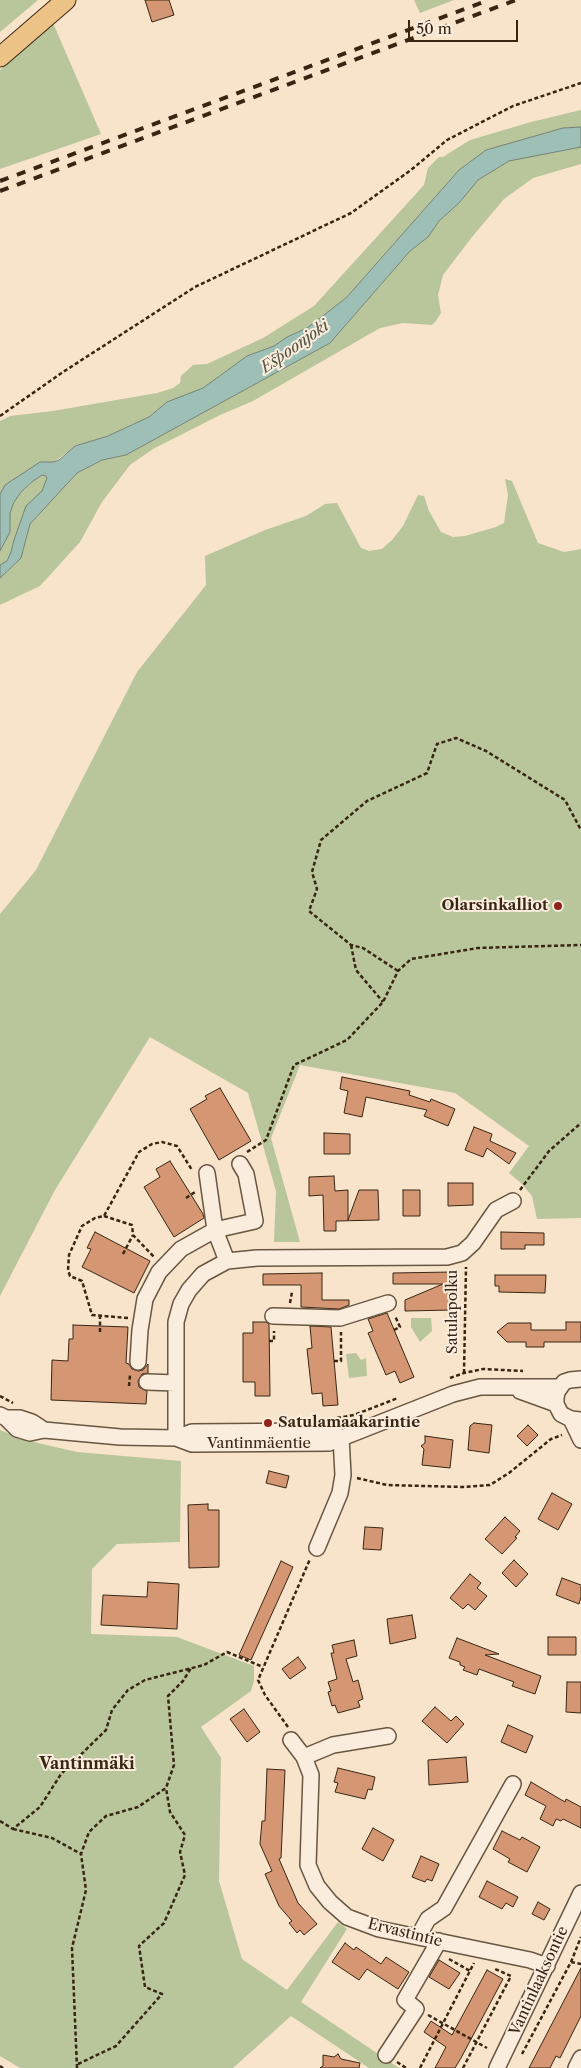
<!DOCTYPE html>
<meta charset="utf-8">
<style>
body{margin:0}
#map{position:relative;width:581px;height:2068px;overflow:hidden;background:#f7e4cb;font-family:"Libre Caslon Text",serif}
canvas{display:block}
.scale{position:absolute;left:408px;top:20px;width:110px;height:22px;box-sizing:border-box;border:2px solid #382613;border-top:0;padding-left:6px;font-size:15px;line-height:18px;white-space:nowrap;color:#382613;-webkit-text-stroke:4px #faeddd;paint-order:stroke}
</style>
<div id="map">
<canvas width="581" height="2068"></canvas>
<div class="scale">50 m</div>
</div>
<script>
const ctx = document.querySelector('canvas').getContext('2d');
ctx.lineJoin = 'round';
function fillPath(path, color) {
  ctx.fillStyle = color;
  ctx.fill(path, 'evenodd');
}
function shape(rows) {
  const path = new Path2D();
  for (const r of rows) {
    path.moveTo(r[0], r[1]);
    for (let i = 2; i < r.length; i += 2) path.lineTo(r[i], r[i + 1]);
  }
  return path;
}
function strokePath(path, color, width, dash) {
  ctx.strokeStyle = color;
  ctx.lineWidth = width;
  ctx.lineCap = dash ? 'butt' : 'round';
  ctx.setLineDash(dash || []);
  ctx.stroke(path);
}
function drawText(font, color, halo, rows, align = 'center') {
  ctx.font = font + ' "Libre Caslon Text",serif';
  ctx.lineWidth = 4;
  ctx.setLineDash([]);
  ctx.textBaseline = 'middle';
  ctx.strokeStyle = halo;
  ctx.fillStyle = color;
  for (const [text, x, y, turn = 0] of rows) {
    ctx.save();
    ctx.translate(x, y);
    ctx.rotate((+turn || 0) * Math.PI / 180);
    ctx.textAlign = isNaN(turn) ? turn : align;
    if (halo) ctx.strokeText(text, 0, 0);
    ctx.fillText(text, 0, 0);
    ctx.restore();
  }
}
fillPath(shape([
 [0,0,38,0,0,32],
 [414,0,454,0,420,13],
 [53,23,101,134,0,169,0,70],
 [581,110,581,127,563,128,486,150,468,163,459,170,346,298,307,328,287,337,274,346,247,356,203,388,167,402,149,417,108,436,75,446,54,462,40,463,5,485,0,494,0,421,10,416,53,411,157,393,173,388,180,383,181,376,193,365,207,364,263,338,314,306,424,185,428,168,439,157,443,157,470,140,531,122],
 [581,147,581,164,533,178,504,199,472,237,443,275,438,295,441,313,436,321,432,325,403,323,380,328,253,401,220,415,153,449,130,465,102,502,80,542,40,586,0,605,0,578,21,558,30,524,77,473,102,460,126,455,330,343,410,251,428,237,439,221,459,203,478,180,509,161],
 [42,475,46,476,47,478,43,491,34,499,14,540,11,552,7,561,0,565,0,551,10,532,10,513,14,502,21,492,33,481],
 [505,479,512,481,538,543,564,552,581,549,581,1218,537,1219,532,1196,521,1183,509,1173,529,1146,455,1093,300,1065,271,1138,300,1242,274,1242,276,1191,248,1093,150,1037,55,1190,0,1296,0,914,36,870,137,672,206,585,205,556,265,530,306,516,325,504,337,503,361,548,369,551,382,549,392,540,403,526,418,495,424,496,429,511,441,532,453,537,465,536,496,527,504,523,508,495],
 [411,1318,431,1318,432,1331,420,1342,411,1327],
 [356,1353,361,1360,366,1358,367,1376,349,1378,346,1354],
 [0,1430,25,1440,77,1452,181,1461,180,1542,117,1544,92,1569,91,1634,177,1637,254,1666,254,1681,251,1691,201,1727,221,1758,219,1881,242,1959,287,1990,338,1922,347,1929,301,2002,399,2068,369,2068,291,2016,233,2068,20,2068,0,2056]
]), '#b9c59b');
const water = shape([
 [581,127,581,147,509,161,478,180,459,203,439,221,428,237,410,251,330,343,126,455,102,460,77,473,30,524,21,558,0,578,0,565,7,561,11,552,14,540,26,506,42,491,47,478,46,476,42,475,33,481,21,492,14,502,10,513,10,532,0,551,0,494,5,485,40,462,54,462,59,460,75,446,108,436,149,417,167,402,203,388,247,356,274,346,287,337,307,328,346,298,459,170,486,150,563,128,581,127]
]);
fillPath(water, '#9dbfb6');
strokePath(water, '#758275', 1);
const building = shape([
 [145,0,169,0,174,15,152,22,145,0],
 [342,1077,410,1091,409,1095,430,1102,431,1099,455,1109,448,1126,424,1116,427,1110,366,1097,362,1117,344,1113,348,1091,340,1089,342,1077],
 [220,1088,251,1141,219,1160,190,1109,207,1099,205,1096,220,1088],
 [474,1127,492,1134,490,1141,516,1153,509,1164,487,1148,483,1157,465,1150,474,1127],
 [324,1133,350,1134,350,1154,324,1154,324,1133],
 [170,1161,203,1214,204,1218,174,1237,144,1187,160,1177,156,1169,170,1161],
 [334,1176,335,1191,348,1190,348,1220,359,1190,378,1190,379,1220,336,1221,336,1231,324,1231,323,1195,309,1196,309,1177,334,1176],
 [448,1183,473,1183,473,1205,448,1206,448,1183],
 [403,1190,420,1190,420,1216,403,1216,403,1190],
 [95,1232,150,1261,134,1293,82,1267,91,1249,87,1248,95,1232],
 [501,1232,544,1233,544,1245,525,1245,525,1249,501,1249,501,1232],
 [452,1272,452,1310,405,1311,405,1300,443,1284,393,1284,393,1273,452,1272],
 [322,1273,322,1300,349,1300,349,1305,339,1309,301,1307,301,1285,263,1285,263,1274,322,1273],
 [495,1275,546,1275,545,1293,499,1292,499,1286,495,1286,495,1275],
 [387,1313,414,1377,400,1383,395,1371,386,1375,368,1333,373,1331,368,1319,387,1313],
 [253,1322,266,1322,269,1324,270,1396,255,1396,255,1382,243,1382,243,1333,253,1333,253,1322],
 [566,1322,581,1322,581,1342,544,1342,544,1347,526,1347,526,1342,507,1342,497,1332,508,1323,531,1323,531,1330,566,1330,566,1322],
 [73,1325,128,1327,126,1363,129,1364,132,1369,138,1371,143,1370,148,1364,148,1373,142,1374,138,1381,139,1387,147,1391,146,1404,51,1400,52,1360,68,1361,69,1339,73,1339,73,1325],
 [310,1326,331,1327,338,1405,323,1406,322,1393,312,1394,307,1349,312,1348,310,1326],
 [474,1423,492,1425,489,1453,468,1450,470,1426,474,1423],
 [528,1425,538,1435,527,1446,517,1436,528,1425],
 [425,1436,453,1440,450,1468,422,1465,424,1449,421,1446,425,1443,425,1436],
 [269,1471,289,1476,286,1488,266,1483,269,1471],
 [552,1493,572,1504,558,1530,538,1519,552,1493],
 [208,1504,208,1510,219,1510,219,1567,189,1568,188,1505,208,1504],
 [505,1517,520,1531,515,1537,517,1538,502,1554,485,1539,505,1517],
 [365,1527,383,1528,381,1550,363,1549,365,1527],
 [514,1560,528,1574,516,1587,502,1573,514,1560],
 [281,1561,293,1567,251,1660,239,1655,281,1561],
 [470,1574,481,1583,477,1588,487,1596,475,1610,468,1604,463,1609,450,1598,470,1574],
 [562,1578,581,1585,581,1597,579,1604,556,1595,562,1578],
 [148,1582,179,1584,177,1629,101,1625,103,1595,147,1597,148,1582],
 [412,1615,416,1638,390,1644,387,1619,412,1615],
 [548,1637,576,1637,576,1655,548,1655,548,1637],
 [457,1638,499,1654,485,1655,541,1676,535,1694,512,1686,514,1682,479,1669,477,1675,463,1670,465,1667,460,1665,460,1662,449,1658,457,1638],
 [354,1640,357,1656,346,1659,353,1682,358,1680,363,1699,358,1701,360,1707,338,1713,335,1705,332,1706,328,1692,331,1691,328,1682,337,1679,331,1653,334,1653,332,1645,354,1640],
 [298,1657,306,1668,290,1679,282,1669,298,1657],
 [567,1682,581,1682,581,1713,566,1712,567,1682],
 [435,1707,451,1721,456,1716,464,1724,447,1743,422,1721,435,1707],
 [244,1709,260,1732,247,1742,230,1719,244,1709],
 [508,1725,533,1736,526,1753,501,1742,508,1725],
 [466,1757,468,1782,429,1785,428,1760,466,1757],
 [338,1768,375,1777,372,1790,368,1789,365,1799,335,1792,338,1783,334,1782,338,1768],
 [267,1769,285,1770,281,1858,279,1859,298,1903,317,1924,304,1935,300,1930,297,1933,289,1923,292,1921,279,1906,265,1874,272,1871,260,1844,262,1821,265,1821,267,1769],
 [531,1782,565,1802,566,1799,581,1807,581,1828,563,1819,561,1821,556,1819,553,1826,540,1819,546,1806,525,1795,531,1782],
 [373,1828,394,1840,383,1861,362,1849,373,1828],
 [502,1831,520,1840,522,1837,540,1847,527,1872,508,1862,510,1859,493,1849,502,1831],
 [421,1856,439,1864,432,1881,427,1879,425,1882,412,1877,421,1856],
 [487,1881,518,1897,513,1907,506,1903,502,1909,479,1897,487,1881],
 [538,1902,550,1909,544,1920,532,1914,538,1902],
 [345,1943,354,1950,356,1947,381,1964,386,1957,409,1972,398,1989,367,1969,359,1980,332,1962,345,1943],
 [439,1960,460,1973,449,1989,429,1977,439,1960],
 [581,1968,581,2016,560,2058,556,2056,550,2068,529,2068,581,1968],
 [487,1970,503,1979,461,2058,455,2068,435,2068,446,2047,424,2032,431,2021,452,2035,487,1970],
 [338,2054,341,2059,360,2063,359,2068,320,2068,323,2066,323,2055,334,2057,338,2054]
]);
fillPath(building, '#d49673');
strokePath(building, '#382613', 1);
const minor = shape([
 [207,1173,215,1230,227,1261],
 [273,1316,340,1318,388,1303],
 [138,1362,140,1330,145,1299,159,1272,181,1249,215,1230,255,1221,246,1174,240,1164],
 [581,1379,570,1380,564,1382,557,1392,556,1398,556,1404,561,1414,571,1419,581,1420],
 [147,1382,176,1383],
 [520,1391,556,1404],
 [0,1415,6,1418,17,1429,30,1433,44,1430,120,1437,176,1438,192,1444,329,1443,453,1394,480,1387,560,1387],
 [6,1418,20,1418,32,1422,44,1430],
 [571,1419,581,1440],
 [176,1438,176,1322,181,1304,189,1290,203,1274,227,1261,257,1258,447,1257,462,1253,473,1243,496,1210,513,1201],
 [176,1438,192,1432,328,1431,341,1437],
 [317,1548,340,1493,343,1475,341,1437],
 [291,1740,304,1757,311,1775,308,1865,317,1886,330,1902,347,1917,379,1929,530,1960,547,1966],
 [304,1757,333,1745,388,1736],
 [418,1937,428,1919,444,1908,513,1784],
 [386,2055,416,2009,405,2000,439,1941],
 [497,2068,581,1893],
 [576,2068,581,2058]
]);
const major = shape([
 [0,57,66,0]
]);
strokePath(minor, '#685641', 18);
strokePath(major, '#382613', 21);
strokePath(shape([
 [0,416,63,372,195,287,351,213,411,170,447,140,513,106,581,83],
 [351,945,356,970,383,1002],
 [398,971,363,948,351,945,309,911,317,889,312,872,321,840,367,801,427,773,437,744,456,738,486,751,565,800,581,830],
 [247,1152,266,1140,294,1065,347,1040,383,1002,398,971,411,959,478,948,581,945],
 [520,1190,549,1151,581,1123],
 [186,1198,195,1192],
 [104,1216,132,1225,133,1235,155,1258],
 [123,1254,133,1235],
 [290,1303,292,1292],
 [128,1318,92,1315,82,1281,70,1276,68,1270,69,1255,82,1226,95,1218,104,1216,139,1152,152,1144,162,1142,177,1146,192,1170],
 [394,1330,400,1327,395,1316],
 [100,1332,100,1316],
 [269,1341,274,1341,274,1331],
 [334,1361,341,1361,341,1332],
 [464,1373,466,1267],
 [450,1378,464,1373,483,1369,523,1371],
 [129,1386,130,1375],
 [0,1396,13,1403],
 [337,1418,354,1415,398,1398],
 [357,1478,387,1485,465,1487,490,1485,509,1473,551,1439,562,1435],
 [288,1727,265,1695,258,1680,310,1559],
 [0,1821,13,1829,40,1807,61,1774,106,1730,112,1710,128,1690,145,1680,204,1665,227,1652,263,1667],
 [13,1829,52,1838,81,1854],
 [449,1959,470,1971],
 [571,1962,581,1964],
 [428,2015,487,2048],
 [522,2054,571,1962,581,1937],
 [397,2062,406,2068],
 [78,2064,116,2046,162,1994,145,1987,139,1946,164,1923,185,1875,180,1852,185,1835,170,1812,166,1788],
 [0,2066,3,2068],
 [77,2068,72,1948,86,1890,81,1854,89,1832,106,1816,138,1807,166,1788,174,1765,168,1696,183,1681,191,1668],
 [420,2068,474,1963],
 [463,2068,511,1976,495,1969]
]), '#382613', 2.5, [4, 2.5]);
strokePath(minor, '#faeddd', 15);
strokePath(major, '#ecc286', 19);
strokePath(shape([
 [0,181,489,0],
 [0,191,516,0]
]), '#382613', 4, [9, 9]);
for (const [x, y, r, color] of [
 [558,906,5,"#8f2418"],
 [268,1423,5,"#8f2418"]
]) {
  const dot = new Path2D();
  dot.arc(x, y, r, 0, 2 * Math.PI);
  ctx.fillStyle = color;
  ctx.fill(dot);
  strokePath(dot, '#faeddd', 2);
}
drawText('bold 15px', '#382613', '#faeddd', [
 ["Olarsinkalliot",548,906],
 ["Satulamaakarintie",278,1423,"left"]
], 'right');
drawText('15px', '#382613', '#faeddd', [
 ["Satulapolku",453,1312,-90],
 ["Vantinmäentie",259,1444],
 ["Ervastintie",405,1933,14],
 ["Vantinlaaksontie",539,1981,-65]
]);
drawText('italic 16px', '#565444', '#faeddd', [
 ["Espoonjoki",295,347,-35]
]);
drawText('bold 16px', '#382613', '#faeddd', [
 ["Vantinmäki",87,1764]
]);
</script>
